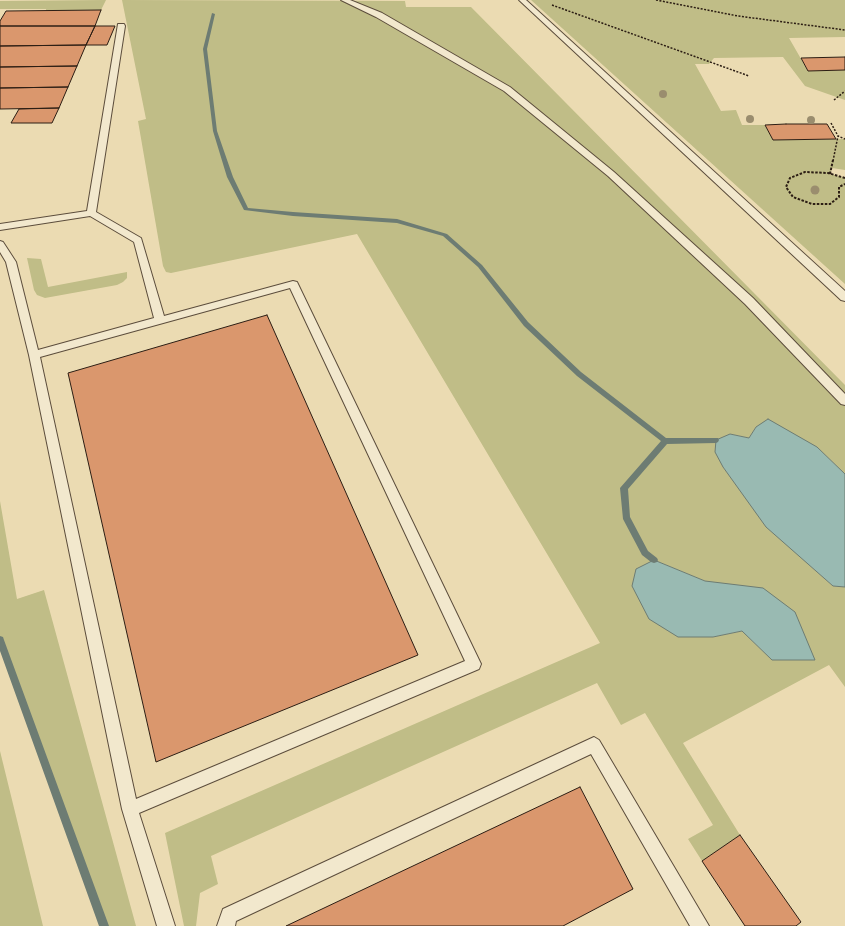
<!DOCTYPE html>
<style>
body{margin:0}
canvas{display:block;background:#ebdbb2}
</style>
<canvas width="845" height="926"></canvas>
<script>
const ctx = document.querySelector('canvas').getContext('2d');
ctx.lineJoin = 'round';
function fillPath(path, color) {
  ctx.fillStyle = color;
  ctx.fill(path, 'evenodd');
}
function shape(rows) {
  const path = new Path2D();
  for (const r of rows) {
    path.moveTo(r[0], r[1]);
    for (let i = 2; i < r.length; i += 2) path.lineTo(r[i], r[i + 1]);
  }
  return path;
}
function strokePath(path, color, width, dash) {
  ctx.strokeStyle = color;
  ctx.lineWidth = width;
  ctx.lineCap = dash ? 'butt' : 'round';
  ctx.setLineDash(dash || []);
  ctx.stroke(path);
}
fillPath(shape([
 [106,0,101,10,46,11,46,9,0,9,0,1],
 [122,0,405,1,406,7,471,7,845,385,845,474,817,447,756,427,749,438,730,434,723,467,739,488,809,564,833,586,845,587,845,687,829,665,683,743,740,835,702,861,688,839,713,825,645,713,621,725,597,683,211,856,218,884,200,893,196,926,184,926,165,833,600,643,357,234,171,273,166,272,163,266,138,121,146,119],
 [654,560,705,581,772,660,742,631,713,637],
 [531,0,845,0,845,37,789,38,808,71,845,70,845,100,805,86,783,57,714,58,709,64,695,64,721,111,736,110,742,125,765,125,773,140,845,139,845,170,832,168,830,174,845,178,845,284],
 [27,258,41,259,48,287,127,272,127,278,123,282,117,285,45,298,37,295,34,290],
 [0,501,17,599,44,590,136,926,104,926,0,640],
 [0,751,43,926,0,926]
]), '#c0bd87');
const water = shape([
 [768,419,817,447,845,474,845,587,833,586,766,527,723,467,715,452,716,440,730,434,749,438,756,427,768,419],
 [654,560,705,581,763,588,795,612,815,660,772,660,742,631,713,637,678,637,649,619,632,586,636,569,654,560]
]);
fillPath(water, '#99bab2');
strokePath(water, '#6d7c73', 1);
fillPath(shape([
 [212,13,215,14,207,49,217,131,233,177,248,208,293,212,397,219,447,234,482,265,528,322,581,372,666,438,718,438,719,440,718,442,716,443,667,444,628,489,630,517,648,551,657,558,658,560,657,562,654,563,651,562,642,555,623,519,620,488,661,441,577,376,524,326,478,267,443,236,397,223,293,216,244,210,227,177,213,131,203,49,212,13],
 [0,636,3,637,4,640,109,926,99,926,0,651,0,636]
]), '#6d7c73');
const building = shape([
 [101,10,95,26,0,26,0,21,6,11,101,10],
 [0,26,95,26,86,45,0,46,0,26],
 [95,26,115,26,107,45,86,45,95,26],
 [86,45,77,66,0,67,0,46,86,45],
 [845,57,845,70,808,71,801,58,845,57],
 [77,66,68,87,0,88,0,67,77,66],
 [68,87,59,108,0,109,0,88,68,87],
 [59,108,52,123,11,123,19,109,59,108],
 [786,124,827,124,836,139,773,140,765,125,786,124],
 [267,315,418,655,156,762,68,373,267,315],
 [580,787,633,889,563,926,286,926,580,787],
 [740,835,801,922,796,926,745,926,702,861,740,835]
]);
fillPath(building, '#da976d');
strokePath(building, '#2c1e14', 1);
const service = shape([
 [341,0,350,0,382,13,510,87,614,172,753,298,845,394,845,405,841,404,745,304,608,176,504,91,376,17,341,0],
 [519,0,526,0,845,291,845,301,841,300,519,0],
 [118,24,124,24,125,26,96,212,141,238,164,316,293,281,297,282,481,664,479,669,139,813,175,926,157,926,122,809,29,355,6,262,0,252,0,241,3,242,16,262,38,350,154,318,134,242,90,216,0,230,0,224,87,211,118,24],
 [290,288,465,661,136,799,40,357,290,288],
 [594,737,599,740,709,926,690,926,591,754,236,921,235,926,217,926,223,909,594,737]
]);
strokePath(service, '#5c4d3c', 2);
strokePath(shape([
 [656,0,738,16,845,30],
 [552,5,749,76],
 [834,100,845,91],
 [831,123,838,136,845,139],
 [833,161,838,136]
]), '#2c1e14', 1.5, [2, 1.5]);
strokePath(shape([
 [830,174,833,160],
 [845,178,828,173,805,172,790,178,786,187,793,197,812,204,830,204,839,197,839,187,845,184]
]), '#2c1e14', 2, [2.5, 1.5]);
fillPath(service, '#f2e8cd');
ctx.fillStyle = '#9a8d6e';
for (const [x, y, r] of [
 [663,94,4],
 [750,119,4],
 [811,120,4],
 [815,190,4.5]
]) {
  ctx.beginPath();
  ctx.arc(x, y, r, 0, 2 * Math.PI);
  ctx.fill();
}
</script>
